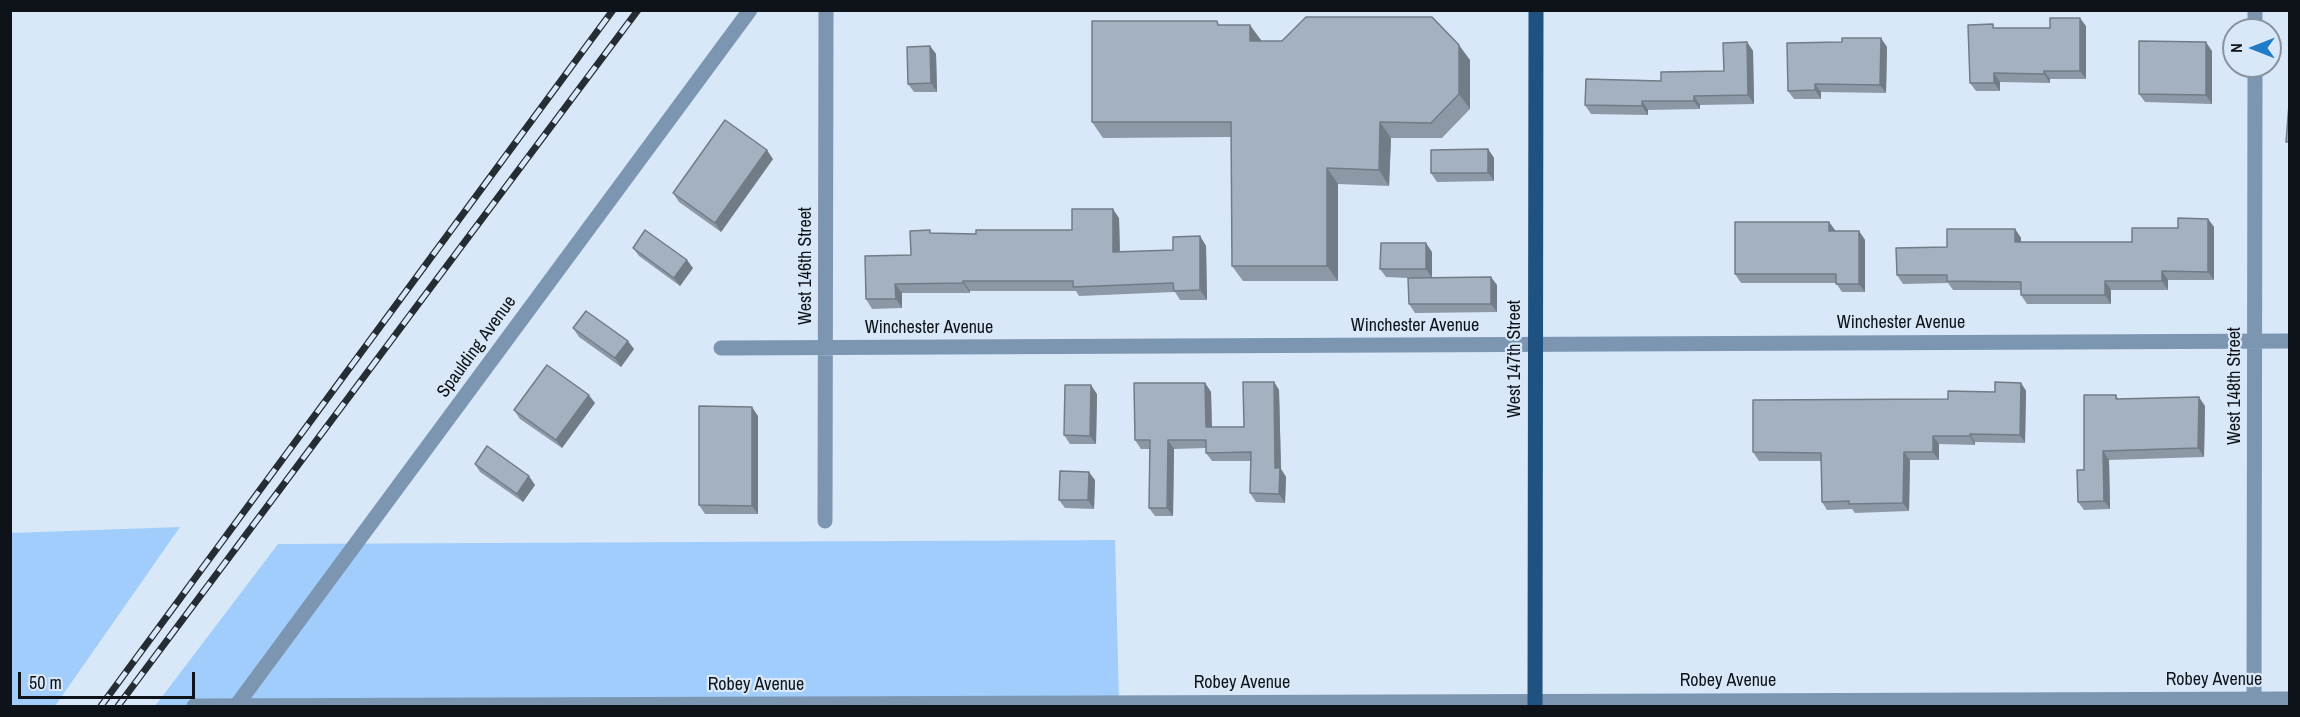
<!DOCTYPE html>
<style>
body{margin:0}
#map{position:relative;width:2300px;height:717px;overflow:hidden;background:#d9e8f8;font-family:"Archivo Narrow",sans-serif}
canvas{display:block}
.frame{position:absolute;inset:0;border:12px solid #0e1319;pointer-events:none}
.north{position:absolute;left:2222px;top:18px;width:60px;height:60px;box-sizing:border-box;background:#d9e8f8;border:2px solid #88939f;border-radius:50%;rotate:270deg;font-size:16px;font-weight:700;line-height:24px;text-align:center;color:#0e1319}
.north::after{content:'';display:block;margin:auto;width:21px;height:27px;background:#207bc8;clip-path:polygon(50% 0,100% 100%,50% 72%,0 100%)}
.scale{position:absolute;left:18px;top:672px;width:177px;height:27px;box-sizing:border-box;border:3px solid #0e1319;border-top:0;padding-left:8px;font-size:18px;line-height:21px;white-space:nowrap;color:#0e1319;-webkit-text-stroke:4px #d9e8f8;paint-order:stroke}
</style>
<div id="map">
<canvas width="2300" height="717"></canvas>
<div class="frame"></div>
<div class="north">N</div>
<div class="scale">50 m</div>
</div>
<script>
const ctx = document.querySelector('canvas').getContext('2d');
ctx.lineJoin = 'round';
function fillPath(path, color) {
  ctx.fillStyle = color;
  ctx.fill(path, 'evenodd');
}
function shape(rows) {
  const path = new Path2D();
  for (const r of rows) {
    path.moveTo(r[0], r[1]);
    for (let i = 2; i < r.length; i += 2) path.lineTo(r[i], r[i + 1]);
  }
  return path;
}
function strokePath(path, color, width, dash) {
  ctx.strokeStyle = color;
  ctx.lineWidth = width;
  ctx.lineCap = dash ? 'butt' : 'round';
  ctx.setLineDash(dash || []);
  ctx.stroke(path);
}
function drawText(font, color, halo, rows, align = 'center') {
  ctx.font = font + ' "Archivo Narrow",sans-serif';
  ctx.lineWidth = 4.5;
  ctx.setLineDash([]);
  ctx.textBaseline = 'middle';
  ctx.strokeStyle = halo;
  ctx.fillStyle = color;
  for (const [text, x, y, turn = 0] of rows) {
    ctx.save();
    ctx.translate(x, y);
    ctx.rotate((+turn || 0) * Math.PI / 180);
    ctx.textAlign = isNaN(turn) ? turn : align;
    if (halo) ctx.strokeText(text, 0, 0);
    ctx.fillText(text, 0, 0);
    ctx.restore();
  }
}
fillPath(shape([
 [180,527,55,706,11,706,11,533],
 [1115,540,1119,703,155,706,278,544]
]), '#a0cdfc');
strokePath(shape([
 [2255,30,2255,10],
 [721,348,2290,341],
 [825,521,826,10],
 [194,706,2290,699],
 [236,706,750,10],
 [2254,706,2255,66]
]), '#7c96b1', 15);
strokePath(shape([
 [1535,706,1536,10]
]), '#205281', 15);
const rail = shape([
 [101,706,613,10],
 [118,706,638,10]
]);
strokePath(rail, '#262c33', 7);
strokePath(rail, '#d9e8f8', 4.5, [14]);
fillPath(shape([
 [1220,25,1261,40,1261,41,1470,60,1470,109,1442,138,1391,138,1389,186,1338,184,1338,281,1243,281,1232,266,1231,137,1103,138,1092,122],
 [2086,26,2086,79,2050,79,2050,83,2000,82,2000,91,1976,91,1970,83,1995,28,2050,28],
 [1747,42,1753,51,1754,104,1700,105,1700,109,1648,110,1648,115,1591,114,1585,105,1661,81,1724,71],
 [930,46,936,54,937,92,914,92,908,84],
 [1887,47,1886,93,1821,92,1821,99,1794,99,1788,91],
 [2212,51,2212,104,2145,102,2139,94],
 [1488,149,1494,158,1494,181,1437,182,1431,173],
 [773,159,721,232,679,202,673,193],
 [1119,218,1120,252,1173,250,1200,236,1206,246,1207,300,1180,300,1175,292,1079,296,1076,291,970,291,970,293,902,293,902,308,872,309,866,299,932,233,976,234,1072,230],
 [2208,219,2214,227,2214,280,2168,280,2168,290,2111,290,2111,304,2027,304,2021,295,2021,290,1953,290,1948,283,1903,284,1897,275,1947,247,2015,229,2021,238,2021,242,2132,242],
 [1829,222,1835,231,1859,231,1865,240,1865,292,1842,292,1836,283,1741,283,1735,274],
 [633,248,693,268,680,286,639,256],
 [1432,252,1432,277,1497,285,1497,312,1415,313,1409,304,1408,278,1386,277,1380,269],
 [573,328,634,349,621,367,579,337],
 [1274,382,1279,390,1281,469,1286,477,1285,503,1256,502,1250,493,1251,461,1212,461,1206,453,1206,448,1174,449,1173,516,1155,516,1149,508,1150,449,1141,449,1135,440,1205,383,1211,392,1212,427,1244,427],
 [2021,383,2026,391,2025,443,1975,442,1975,445,1939,444,1939,460,1910,460,1909,511,1855,513,1852,509,1827,510,1822,502,1821,461,1759,461,1753,452,1948,399,1995,392],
 [1097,394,1096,444,1070,444,1064,435],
 [2116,395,2118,399,2205,406,2204,457,2109,460,2110,509,2084,510,2078,502,2084,470],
 [595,403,562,448,520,419,514,410],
 [758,416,758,514,705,514,699,505],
 [475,464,535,485,523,502,480,472],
 [1095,480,1094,509,1065,508,1059,500]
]), '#8c98a5');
fillPath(shape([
 [2080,18,2086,26,2086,79,2080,71],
 [1250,25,1261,40,1261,57,1250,41],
 [1881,38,1887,47,1886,93,1880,85],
 [1747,42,1753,51,1754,104,1748,95],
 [2206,42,2212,51,2212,104,2206,95],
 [1459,45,1470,60,1470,109,1459,94],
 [930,46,936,54,937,92,931,83],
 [2044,71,2050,79,2050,83,2044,74],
 [1994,73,2000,82,2000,91,1994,83],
 [1815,84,1821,92,1821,99,1815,90],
 [1694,96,1700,105,1700,109,1694,101],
 [1642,101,1648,110,1648,115,1642,106],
 [1380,122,1391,138,1389,186,1379,170],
 [1488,149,1494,158,1494,181,1488,173],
 [767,150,773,159,721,232,715,223],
 [1327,168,1338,184,1338,281,1327,266],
 [1113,209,1119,218,1120,262,1113,252],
 [2208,219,2214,227,2214,280,2208,272],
 [1829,222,1835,230,1835,240,1829,231],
 [2015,229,2021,238,2021,250,2015,242],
 [1859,231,1865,240,1865,292,1859,284],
 [1200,236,1206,246,1207,300,1200,290],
 [1426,243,1432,252,1432,278,1426,269],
 [687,260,693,268,680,286,674,278],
 [2162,271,2168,280,2168,290,2162,281],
 [1491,277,1497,285,1497,312,1491,304],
 [963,281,970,291,970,293,963,283],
 [2105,281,2111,290,2111,304,2105,295],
 [895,284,902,293,902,308,896,299],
 [628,341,634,349,621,367,615,358],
 [1274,382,1279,390,1281,469,1286,477,1285,503,1279,494,1275,468],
 [1205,383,1211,392,1212,436,1206,427],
 [2021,383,2026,391,2025,443,2020,435],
 [1091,385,1097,394,1096,444,1090,436],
 [589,395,595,403,562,448,556,440],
 [2199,397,2205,406,2204,457,2198,448],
 [752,407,758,416,758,514,752,506],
 [1970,434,1975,442,1975,445,1970,436],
 [1933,436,1939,444,1939,460,1933,452],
 [1168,440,1174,449,1173,516,1167,508],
 [2103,451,2109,460,2110,509,2104,501],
 [1904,452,1910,460,1909,511,1903,503],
 [1089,472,1095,480,1094,509,1088,500],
 [529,476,535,485,523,502,517,494]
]), '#727c86');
const building = shape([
 [1306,17,1432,17,1459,45,1459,94,1431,123,1380,122,1379,170,1327,168,1327,266,1232,266,1231,122,1092,122,1092,21,1217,21,1218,25,1250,25,1250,41,1282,41,1306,17],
 [2050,18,2080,18,2080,71,2044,71,2044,74,1994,73,1994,83,1970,83,1968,25,1993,24,1993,28,2050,28,2050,18],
 [1842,38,1881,38,1880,85,1815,84,1815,90,1788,91,1787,43,1842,42,1842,38],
 [2139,41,2206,42,2206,95,2139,94,2139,41],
 [1747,42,1748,95,1694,96,1694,101,1642,101,1642,106,1585,105,1586,79,1661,81,1661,72,1724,71,1723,43,1747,42],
 [2289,43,2289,142,2286,142,2289,104,2289,43],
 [930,46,931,83,908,84,907,47,930,46],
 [725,120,767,150,715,223,673,193,725,120],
 [1488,149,1488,173,1431,173,1431,150,1488,149],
 [1072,209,1113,209,1113,252,1173,250,1173,237,1200,236,1200,290,1174,291,1173,283,1073,287,1073,281,963,281,963,283,895,284,896,299,866,299,865,256,911,255,910,231,930,230,930,233,976,234,976,230,1072,230,1072,209],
 [2178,218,2208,219,2208,272,2162,271,2162,281,2105,281,2105,295,2021,295,2021,282,1947,281,1947,275,1897,275,1896,248,1947,247,1947,229,2015,229,2015,242,2132,242,2132,228,2178,228,2178,218],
 [1735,222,1829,222,1829,231,1859,231,1859,284,1836,284,1836,274,1735,274,1735,222],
 [645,230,687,260,674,278,633,248,645,230],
 [1381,243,1426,243,1426,269,1380,269,1381,243],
 [1491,277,1491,304,1409,304,1408,278,1491,277],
 [586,311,628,341,615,358,573,328,586,311],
 [547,365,589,395,556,440,514,410,547,365],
 [1243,382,1274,382,1275,468,1280,468,1279,494,1250,493,1251,452,1206,453,1206,440,1168,440,1167,508,1149,508,1150,440,1135,440,1134,383,1205,383,1206,427,1244,427,1243,382],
 [1995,382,2021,383,2020,435,1970,434,1970,436,1933,436,1933,452,1904,452,1903,503,1849,504,1849,501,1822,502,1821,453,1753,452,1753,400,1948,399,1948,391,1995,392,1995,382],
 [1065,385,1091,385,1090,436,1064,435,1065,385],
 [2084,395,2116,395,2116,399,2199,397,2198,448,2103,451,2104,501,2078,502,2077,470,2084,470,2084,395],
 [699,406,752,407,752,506,699,505,699,406],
 [487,446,529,476,517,494,475,464,487,446],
 [1060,471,1089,472,1088,500,1059,500,1060,471]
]);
fillPath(building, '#a3b1c0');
strokePath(building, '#727c86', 1.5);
drawText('18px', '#0e1319', '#d9e8f8', [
 ["West 146th Street",806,266,-90],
 ["Winchester Avenue",1901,323],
 ["Winchester Avenue",1415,326],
 ["Winchester Avenue",929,328],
 ["Spaulding Avenue",477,347,-54],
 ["West 147th Street",1515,359,-90],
 ["West 148th Street",2235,386,-90],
 ["Robey Avenue",2214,680],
 ["Robey Avenue",1728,681],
 ["Robey Avenue",1242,683],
 ["Robey Avenue",756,685]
]);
</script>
